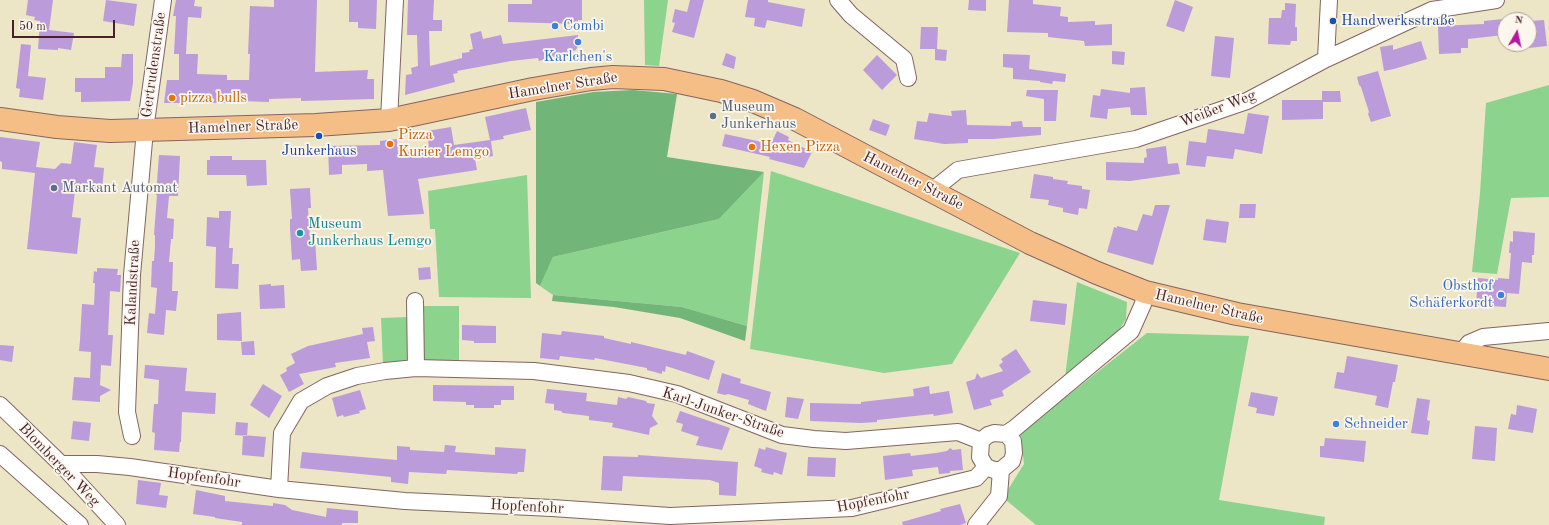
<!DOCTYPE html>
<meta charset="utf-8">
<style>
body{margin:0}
#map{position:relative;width:1549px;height:525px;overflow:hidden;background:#ece5c6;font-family:"Old Standard TT",serif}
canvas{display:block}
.north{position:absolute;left:1497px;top:12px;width:40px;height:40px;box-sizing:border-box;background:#fbf7ec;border:1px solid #b4a19f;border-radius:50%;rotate:9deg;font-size:11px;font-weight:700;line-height:16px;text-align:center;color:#4a1f2b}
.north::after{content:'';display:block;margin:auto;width:14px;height:18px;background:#b5179e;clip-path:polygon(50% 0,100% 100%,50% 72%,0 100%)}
.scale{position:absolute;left:12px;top:20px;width:103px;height:18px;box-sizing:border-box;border:2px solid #4a1f2b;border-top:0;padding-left:5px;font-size:12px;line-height:14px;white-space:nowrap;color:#4a1f2b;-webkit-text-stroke:3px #fbf7ec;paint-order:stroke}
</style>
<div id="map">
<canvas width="1549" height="525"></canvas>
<div class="north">N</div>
<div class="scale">50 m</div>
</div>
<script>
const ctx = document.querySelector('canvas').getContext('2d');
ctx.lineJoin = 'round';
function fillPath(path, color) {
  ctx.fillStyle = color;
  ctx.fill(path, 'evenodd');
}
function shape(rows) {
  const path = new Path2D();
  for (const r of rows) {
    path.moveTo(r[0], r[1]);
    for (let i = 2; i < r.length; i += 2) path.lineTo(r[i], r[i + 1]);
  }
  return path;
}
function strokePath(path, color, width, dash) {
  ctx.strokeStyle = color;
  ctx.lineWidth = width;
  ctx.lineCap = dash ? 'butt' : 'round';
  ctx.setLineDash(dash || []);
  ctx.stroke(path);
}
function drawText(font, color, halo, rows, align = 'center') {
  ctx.font = font + ' "Old Standard TT",serif';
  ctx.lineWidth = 3.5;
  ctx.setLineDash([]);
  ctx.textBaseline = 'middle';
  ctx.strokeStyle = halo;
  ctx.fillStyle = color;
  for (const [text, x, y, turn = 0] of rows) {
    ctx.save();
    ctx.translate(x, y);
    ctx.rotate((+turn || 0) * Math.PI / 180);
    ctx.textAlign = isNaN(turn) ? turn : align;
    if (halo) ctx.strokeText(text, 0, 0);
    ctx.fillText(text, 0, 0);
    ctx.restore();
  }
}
fillPath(shape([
 [644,0,668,0,659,66,645,65],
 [1549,85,1549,197,1511,198,1497,274,1472,272,1480,193,1486,103],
 [771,171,1020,253,952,364,884,373,750,349],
 [764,172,747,326,682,307,553,295,540,286,553,257,719,219],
 [527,175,531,298,439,297,435,229,430,229,428,191],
 [1077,282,1127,302,1126,319,1116,335,1065,377],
 [419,306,459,306,459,364,421,364],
 [411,317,412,364,383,365,381,318],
 [1147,333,1249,336,1219,500,1325,517,1324,525,1036,525,1006,500,1009,488,1024,464,1020,433]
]), '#8cd38d');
fillPath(shape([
 [633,90,677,94,667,157,764,172,719,219,553,257,540,286,536,283,536,102,593,92],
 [553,295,682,307,747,326,745,341,680,318,614,307,552,301]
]), '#71b578');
fillPath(shape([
 [28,0,53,0,49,30,74,33,71,50,58,48,58,50,38,49,40,21,34,20,35,17,26,15],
 [106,0,137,4,134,26,103,21],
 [176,0,195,0,194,6,202,7,201,18,188,17,186,54,174,54,176,16,173,16],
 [274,0,317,0,315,72,368,70,367,79,374,79,374,99,301,101,301,98,269,99,269,102,240,101,240,103,164,103,167,80,179,80,179,54,198,54,197,74,227,75,227,80,249,80,250,54,248,54,250,6,274,7],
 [349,0,377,0,376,29,358,28,358,22,349,22],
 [408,0,434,0,433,20,442,20,442,31,429,31,430,66,462,58,462,53,470,52,469,50,473,49,470,34,481,31,483,39,501,35,503,44,578,35,578,46,576,50,573,51,539,61,538,58,511,61,457,71,458,73,453,74,455,82,405,95,406,75,412,74,411,68,418,66,417,35,407,35],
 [532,0,582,0,582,20,578,20,578,24,508,22,508,4,532,4],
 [690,0,704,0,694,38,672,32,675,23,672,22,675,9,687,12],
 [748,0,768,0,768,2,805,9,802,27,767,20,765,28,754,26,755,18,745,17],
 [969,0,986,0,986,11,968,10],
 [1009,0,1033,0,1033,4,1061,7,1060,16,1068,17,1068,22,1095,21,1095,25,1112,24,1112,45,1085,46,1084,41,1048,37,1048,33,1007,32],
 [1175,0,1193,7,1184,32,1166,26],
 [1285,3,1296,4,1295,27,1297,27,1297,41,1291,41,1290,45,1268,44,1269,18,1281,18,1282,10,1285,10],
 [1503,19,1504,35,1468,39,1468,48,1461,48,1461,53,1439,54,1438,26,1484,24,1484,21],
 [1544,20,1547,46,1529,48,1529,21],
 [921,27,938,27,937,49,947,50,946,61,935,60,935,49,920,49],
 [1215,36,1234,38,1230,78,1211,76],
 [1421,41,1427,59,1394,69,1384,71,1380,47,1393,45,1393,50],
 [21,44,31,45,28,76,46,78,43,100,19,97,20,89,16,88],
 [1112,51,1125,52,1124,65,1112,64],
 [726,53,736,57,734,69,722,65],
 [122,54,133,54,133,83,130,101,81,102,81,92,75,92,75,78,105,78,105,67,121,67],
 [1003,54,1030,55,1029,69,1066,74,1065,82,1053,81,1052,84,1040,82,1040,81,1013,79,1013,68,1003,67],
 [877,55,897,75,882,90,863,70],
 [1378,71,1391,116,1371,122,1368,114,1369,112,1361,87,1359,85,1357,77],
 [1145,87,1147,115,1131,115,1130,107,1108,109,1107,119,1090,117,1093,95,1100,96,1101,89,1130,93,1130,88],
 [1027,90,1058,90,1056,121,1044,121,1044,99,1026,96],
 [1322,91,1340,91,1341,102,1323,102,1323,119,1282,120,1282,100,1322,100],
 [526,108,531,130,503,136,504,139,491,141,493,156,475,159,477,170,418,179,424,214,388,216,383,170,367,171,367,164,342,165,342,174,329,175,328,146,380,145,380,141,397,139,398,154,429,149,427,131,451,127,454,145,490,140,485,117],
 [966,110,967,125,1011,126,1011,122,1022,121,1023,127,1041,127,1041,135,993,139,968,139,968,143,944,144,914,139,917,121,927,122,929,113,952,116,951,111],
 [1248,113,1269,116,1262,154,1235,149,1233,159,1207,156,1205,167,1186,165,1189,141,1206,143,1208,129,1244,134],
 [873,119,890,125,886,136,869,130],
 [777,131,789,137,788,140,812,152,804,168,769,159,770,157,722,146,725,134,771,144],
 [0,137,40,142,36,167,55,169,61,163,71,164,74,142,97,145,94,167,104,168,102,191,75,190,72,217,81,218,77,254,27,249,35,173,2,169,2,162,0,161],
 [1166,146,1168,164,1178,163,1180,174,1130,181,1106,180,1106,162,1144,163,1144,158,1147,157,1146,149],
 [159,155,180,156,178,196,169,196,167,218,174,219,173,239,171,239,169,262,173,262,172,291,178,291,176,311,166,310,164,335,147,333,149,313,155,314,157,288,151,287,152,261,154,261,155,246,155,235,154,235,157,195,156,195],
 [210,156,232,156,232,160,266,160,267,185,247,186,246,175,207,175,207,160,210,160],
 [1034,174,1053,177,1053,179,1068,181,1067,184,1082,186,1082,189,1090,190,1087,209,1079,208,1078,215,1063,212,1063,208,1048,205,1049,200,1030,198],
 [310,188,311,208,308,208,310,240,315,239,317,270,301,271,300,259,292,260,290,229,290,219,292,219,290,189],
 [1240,204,1256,204,1255,218,1239,218],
 [1155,205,1170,205,1153,265,1107,252,1114,227,1117,228,1117,226,1137,231,1143,214,1152,216],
 [219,211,231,211,229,248,233,248,232,264,239,264,238,289,215,288,216,247,206,246,207,217,219,218],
 [1206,219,1229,222,1226,243,1203,240],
 [1513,231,1535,233,1534,255,1532,255,1532,263,1522,262,1519,294,1507,293,1506,307,1476,305,1478,278,1498,280,1498,278,1509,279,1511,253,1509,253,1510,241,1513,242],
 [430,267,431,279,419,280,418,268],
 [97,268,118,269,117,275,121,275,120,292,110,291,108,335,113,335,111,366,101,365,100,385,111,390,100,396,100,402,72,400,74,377,90,378,91,352,79,351,80,340,82,304,94,305,95,283,93,283,94,271,97,272],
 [271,284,271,286,284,285,285,308,260,309,259,285],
 [1033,300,1067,304,1065,325,1030,321],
 [241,312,242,341,217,340,217,314],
 [462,325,496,326,496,343,474,343,474,341,462,340],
 [373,327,375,341,367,342,370,358,335,363,336,367,299,374,304,384,289,392,280,375,287,371,286,368,295,363,291,354,308,346,363,334,362,328],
 [562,331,604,336,604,338,631,344,631,342,686,355,687,351,715,361,709,380,666,366,665,372,662,371,662,374,647,370,647,368,595,358,594,360,560,356,559,360,540,358,542,333,561,335],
 [254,341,255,355,242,355,241,342],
 [0,345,14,346,12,362,0,360],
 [1016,349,1031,372,1002,391,1004,396,990,400,992,405,974,410,966,382,975,379,977,373,981,378,1003,371,999,365,1003,362,1001,359],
 [1347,356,1398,365,1395,382,1393,382,1388,408,1375,405,1377,396,1334,388,1337,372,1344,373],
 [145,365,187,368,185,391,216,393,215,414,182,412,181,442,180,442,179,452,154,450,155,433,152,432,154,404,158,404,159,380,144,378],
 [722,373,741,379,740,383,771,392,766,411,748,404,749,400,728,394,725,395,717,393],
 [263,384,282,396,269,418,250,405],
 [433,385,514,386,514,400,501,400,501,405,494,405,494,408,474,408,474,405,466,405,466,402,433,401],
 [929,386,930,394,949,391,953,413,934,416,933,414,877,420,877,422,861,423,810,421,810,403,861,404,861,402,914,396,913,389],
 [547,389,587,393,586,401,617,405,618,397,626,399,628,397,646,401,647,403,655,404,652,416,658,424,650,428,649,435,612,427,613,423,589,420,589,416,563,413,561,411,554,410,554,404,545,403],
 [360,390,366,409,359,411,360,413,344,417,343,415,337,417,332,398],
 [1251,392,1278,397,1274,416,1256,413,1257,408,1248,406],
 [787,397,804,399,798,419,785,417],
 [1417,398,1430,400,1427,420,1430,421,1428,435,1411,433],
 [1517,405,1537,409,1533,433,1508,429,1511,414,1516,415],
 [680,411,730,428,722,450,696,445,699,437,681,431,683,424,676,422],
 [73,421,91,423,89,441,71,439],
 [236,422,248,423,247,436,235,435],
 [1475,426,1497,428,1495,461,1472,459],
 [243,435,266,437,264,457,242,455],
 [1325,438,1366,441,1364,462,1320,457,1320,446,1324,446],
 [445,445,456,446,455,452,495,455,495,447,526,449,524,472,518,472,517,474,447,470,446,474,409,472,408,484,391,482,391,477,300,468,302,452,397,460,397,446,410,447,410,450,444,452],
 [766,447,787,453,782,475,774,472,773,475,761,472,762,469,754,466,759,448,765,450],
 [950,448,953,450,961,449,963,470,950,471,950,473,939,474,938,467,912,470,913,476,885,480,883,456,910,453,911,456,936,453,947,451],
 [638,455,738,462,736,496,719,495,719,483,710,480,642,477,623,476,622,491,601,490,603,456,638,457],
 [808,457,836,458,835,477,807,476],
 [138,480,161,483,159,495,168,496,166,508,136,504],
 [196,490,225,496,225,501,273,506,273,503,285,505,292,510,326,517,327,508,358,511,358,523,342,523,342,525,242,525,242,522,215,518,215,517,193,514],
 [960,504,966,523,960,525,903,525,902,522,941,511,940,509]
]), '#bc9bda');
const street = shape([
 [838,0,851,15,904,59,908,78],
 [1326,59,1329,0],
 [389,120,395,0],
 [933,190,958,170,1136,139,1247,101,1326,59,1432,10,1496,0],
 [415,301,416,368],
 [1460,354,1469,343,1483,337,1549,331],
 [0,405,61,464,117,525],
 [1006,434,1013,441,1014,453,1012,461,1001,470,994,470,986,467,980,457,981,441,988,435,994,433,1006,434,1015,428,1131,331,1143,304,1145,292],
 [132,436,127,412,132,275,145,130,163,0],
 [0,454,80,525],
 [61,464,97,464,130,467,279,489,405,501,552,508,670,516,852,508,976,478,986,467],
 [279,489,282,433,301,401,327,386,357,376,385,371,416,368,534,371,629,383,677,394,782,435,814,439,846,441,958,432,981,441],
 [976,525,999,496,1001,470]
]);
const primary = shape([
 [0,119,57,127,110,131,316,125,389,120,533,89,591,79,613,77,664,79,721,91,753,101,795,119,1030,243,1097,273,1145,292,1237,314,1549,369]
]);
strokePath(street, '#836461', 18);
strokePath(primary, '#836461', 24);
strokePath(street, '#fff', 16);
strokePath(primary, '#f6be87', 22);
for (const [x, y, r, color] of [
 [1333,21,4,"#1a4fb4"],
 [555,26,4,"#3f7fe0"],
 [578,42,4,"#3f7fe0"],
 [172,98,4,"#e8710a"],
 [713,116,4,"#5c6f8a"],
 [319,136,4,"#1a4fb4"],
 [390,144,4,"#e8710a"],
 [752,147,4,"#e8710a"],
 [54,188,4,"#5c6f8a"],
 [300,233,4,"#0f9aa8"],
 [1501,295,4,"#3f7fe0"],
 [1336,424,4,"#3f7fe0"]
]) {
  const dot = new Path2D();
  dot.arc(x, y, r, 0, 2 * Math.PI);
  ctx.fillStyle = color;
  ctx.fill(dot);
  strokePath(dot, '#fbf7ec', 1.5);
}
drawText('15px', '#164399', '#fbf7ec', [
 ["Handwerksstraße",1341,21],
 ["Junkerhaus",319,151,"center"]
], 'left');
drawText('15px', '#366cbe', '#fbf7ec', [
 ["Combi",563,26],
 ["Karlchen's",578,57,"center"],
 ["Obsthof",1493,286,"right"],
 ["Schäferkordt",1493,303,"right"],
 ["Schneider",1344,424]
], 'left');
drawText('15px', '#4a1f2b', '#fbf7ec', [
 ["Gertrudenstraße",154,65,-82],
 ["Hamelner Straße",563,86,-9],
 ["Weißer Weg",1218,109,-21],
 ["Hamelner Straße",243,127,-2],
 ["Hamelner Straße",913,181,27],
 ["Kalandstraße",133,283,-87],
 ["Hamelner Straße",1209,307,13],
 ["Karl-Junker-Straße",723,413,19],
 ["Blomberger Weg",59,465,46],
 ["Hopfenfohr",204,478,8],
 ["Hopfenfohr",873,501,-11],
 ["Hopfenfohr",527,507,3]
]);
drawText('15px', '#c56008', '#fbf7ec', [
 ["pizza bulls",180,98],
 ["Pizza",398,135],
 ["Kurier Lemgo",398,152],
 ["Hexen Pizza",760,147]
], 'left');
drawText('15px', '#4e5e75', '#fbf7ec', [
 ["Museum",721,107],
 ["Junkerhaus",721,124],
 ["Markant Automat",62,188]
], 'left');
drawText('15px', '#0d838f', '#fbf7ec', [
 ["Museum",308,224],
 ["Junkerhaus Lemgo",308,241]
], 'left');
</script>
